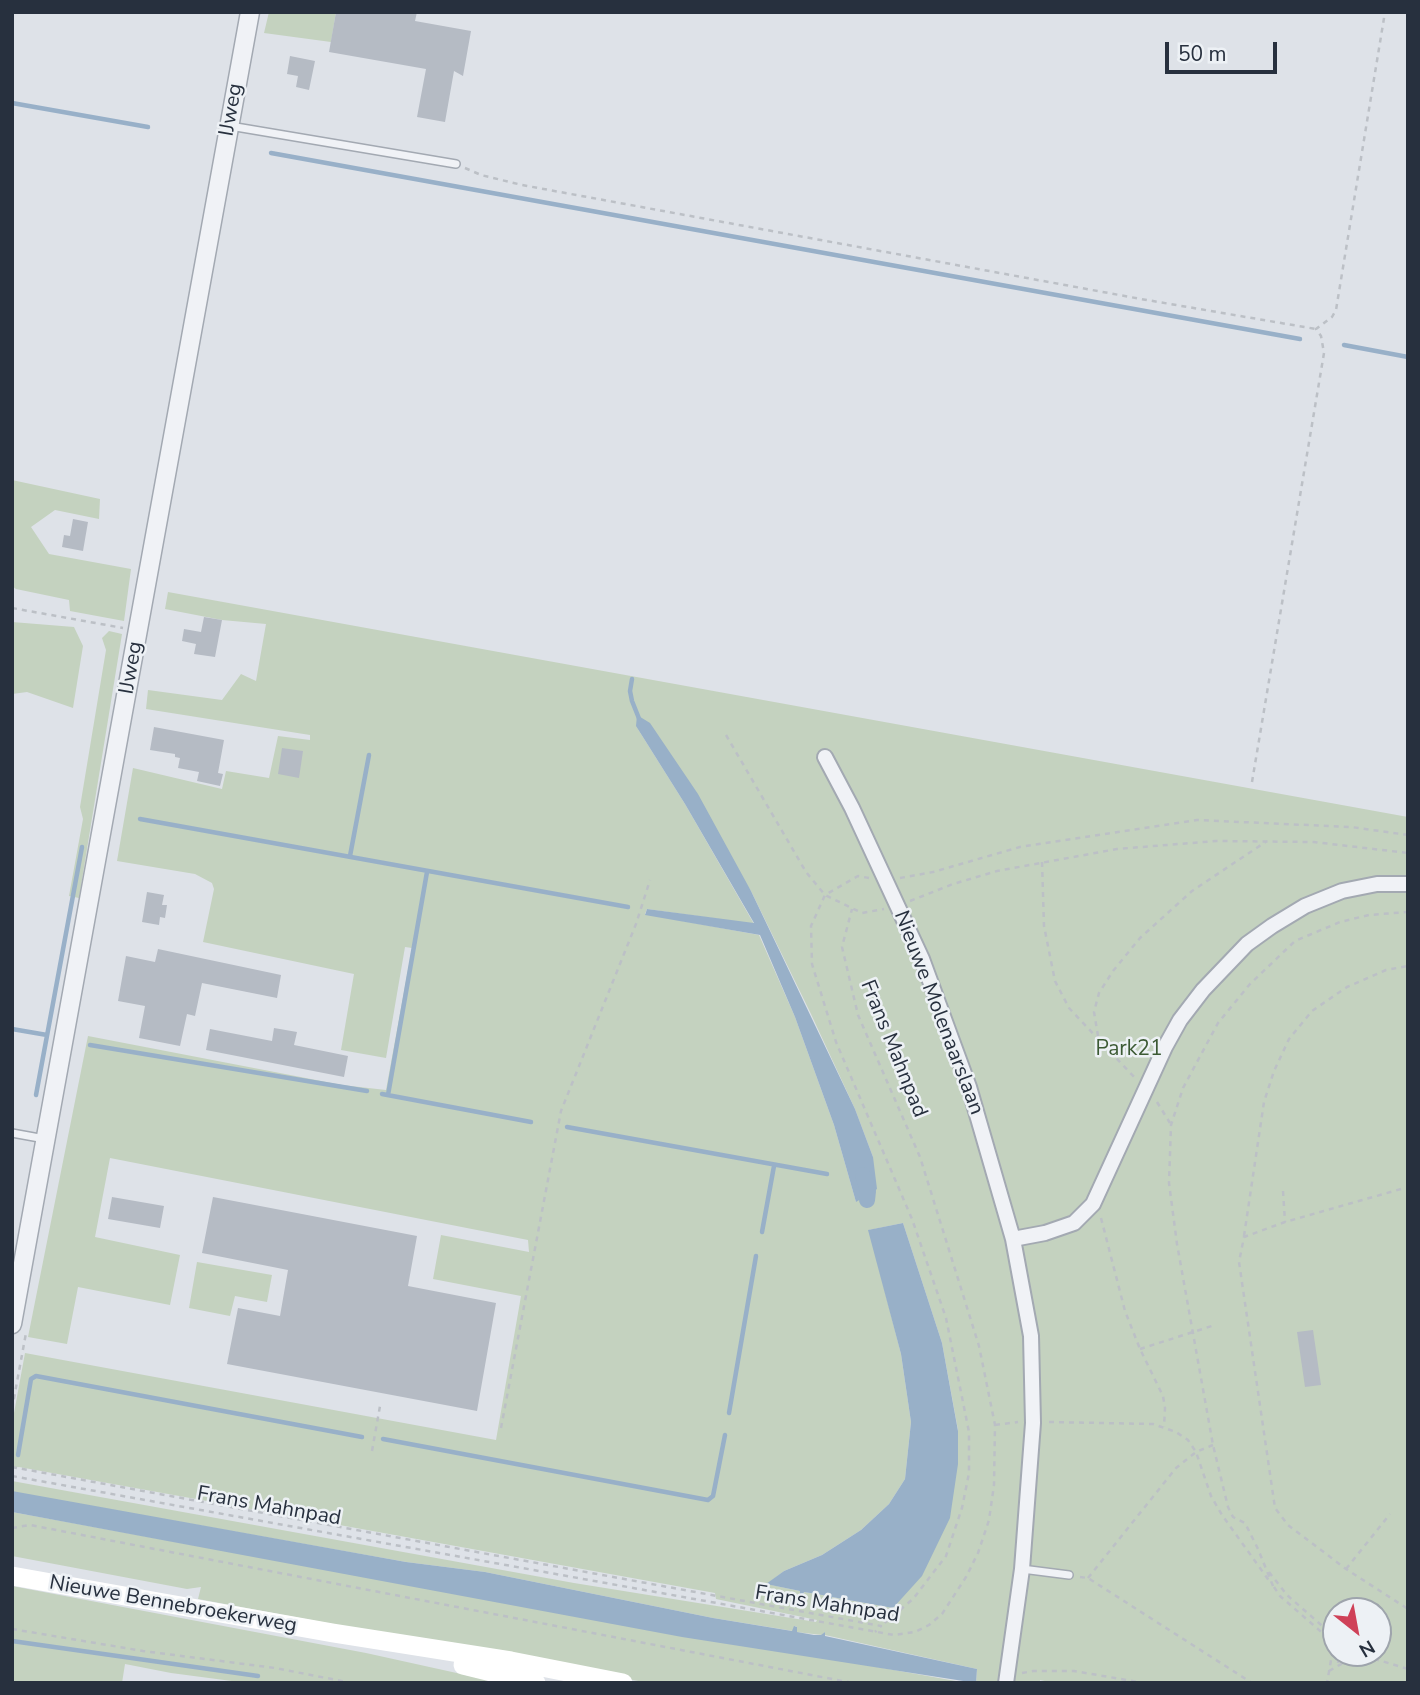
<!DOCTYPE html>
<style>
body{margin:0}
#map{position:relative;width:1420px;height:1695px;overflow:hidden;background:#dee2e8;font-family:"Nunito Sans",sans-serif}
canvas{display:block}
.frame{position:absolute;inset:0;border:14px solid #27303e;pointer-events:none}
.north{position:absolute;left:1322px;top:1597px;width:70px;height:70px;box-sizing:border-box;background:#edf1f5;border:2px solid #9ea4ac;border-radius:50%;rotate:149deg;font-size:19px;font-weight:700;line-height:28px;text-align:center;color:#27303e}
.north::after{content:'';display:block;margin:auto;width:24px;height:32px;background:#cf4158;clip-path:polygon(50% 0,100% 100%,50% 72%,0 100%)}
.scale{position:absolute;left:1165px;top:42px;width:112px;height:32px;box-sizing:border-box;border:4px solid #27303e;border-top:0;padding-left:9px;font-size:21px;line-height:24px;white-space:nowrap;color:#27303e;-webkit-text-stroke:5px #edf1f5;paint-order:stroke}
</style>
<div id="map">
<canvas width="1420" height="1695"></canvas>
<div class="frame"></div>
<div class="north">N</div>
<div class="scale">50 m</div>
</div>
<script>
const ctx = document.querySelector('canvas').getContext('2d');
ctx.lineJoin = 'round';
function fillPath(path, color) {
  ctx.fillStyle = color;
  ctx.fill(path, 'evenodd');
}
function shape(rows) {
  const path = new Path2D();
  for (const r of rows) {
    path.moveTo(r[0], r[1]);
    for (let i = 2; i < r.length; i += 2) path.lineTo(r[i], r[i + 1]);
  }
  return path;
}
function strokePath(path, color, width, dash) {
  ctx.strokeStyle = color;
  ctx.lineWidth = width;
  ctx.lineCap = dash ? 'butt' : 'round';
  ctx.setLineDash(dash || []);
  ctx.stroke(path);
}
function drawText(font, color, halo, rows, align = 'center') {
  ctx.font = font + ' "Nunito Sans",sans-serif';
  ctx.lineWidth = 5;
  ctx.setLineDash([]);
  ctx.textBaseline = 'middle';
  ctx.strokeStyle = halo;
  ctx.fillStyle = color;
  for (const [text, x, y, turn = 0] of rows) {
    ctx.save();
    ctx.translate(x, y);
    ctx.rotate((+turn || 0) * Math.PI / 180);
    ctx.textAlign = isNaN(turn) ? turn : align;
    if (halo) ctx.strokeText(text, 0, 0);
    ctx.fillText(text, 0, 0);
    ctx.restore();
  }
}
fillPath(shape([
 [269,12,336,12,331,42,264,33],
 [12,480,100,499,99,519,55,510,31,527,49,554,131,569,124,621,70,611,69,600,16,589,12,586],
 [168,592,1408,817,1408,1683,1054,1683,1040,1680,1040,1683,1014,1683,1015,1676,1001,1673,999,1683,976,1683,977,1669,825,1635,825,1632,822,1635,796,1632,797,1627,795,1626,793,1631,713,1618,485,1572,406,1562,12,1492,12,1481,574,1583,816,1622,817,1620,716,1599,715,1593,19,1467,12,1468,12,1424,25,1353,496,1440,521,1296,433,1279,441,1235,529,1252,528,1240,110,1158,95,1237,180,1255,170,1305,78,1287,67,1344,28,1337,88,1036,342,1085,386,1090,412,948,405,947,386,1058,341,1050,354,974,203,942,214,889,212,883,195,874,117,861,133,768,222,789,226,771,269,778,278,736,310,740,310,735,146,709,148,690,222,700,241,674,256,681,266,624,222,620,165,609],
 [636,726,751,891,811,1014,855,1109,873,1157,856,1202,834,1125,795,1017,759,935,645,914,647,909,754,924,685,804],
 [903,1223,942,1343,958,1430,893,1608,831,1597,828,1600,828,1596,804,1592,803,1595,800,1595,800,1591,767,1584,784,1571,822,1555,861,1530,889,1504,905,1479,911,1422,901,1354,869,1230],
 [1336,1611,1378,1611,1378,1653,1336,1653],
 [12,622,74,627,83,646,73,708,27,692,12,694],
 [109,631,122,634,79,898,69,896,83,819,80,807,106,650,102,638],
 [197,1262,272,1275,267,1302,235,1296,230,1316,189,1308],
 [12,1512,198,1546,967,1683,649,1683,198,1599,201,1587,187,1589,12,1556],
 [12,1586,366,1653,502,1683,247,1683,171,1673,125,1664,122,1683,12,1683]
]), '#c4d2bf');
fillPath(shape([
 [637,715,650,723,698,794,751,891,855,1109,873,1157,877,1189,856,1202,834,1125,795,1017,760,935,645,915,647,909,754,923,685,804,636,726],
 [903,1223,942,1343,958,1431,958,1464,950,1518,922,1576,893,1608,832,1597,831,1601,828,1600,828,1596,804,1592,803,1595,800,1595,800,1591,766,1584,784,1571,822,1555,861,1530,889,1504,905,1479,911,1422,901,1354,868,1230],
 [12,1491,406,1562,485,1572,713,1618,792,1631,794,1626,797,1627,797,1632,814,1635,821,1635,825,1632,825,1636,977,1669,976,1683,682,1637,12,1512]
]), '#98b0c8');
strokePath(shape([
 [12,103,148,127],
 [271,153,1300,339],
 [1344,345,1408,357],
 [632,679,630,691,632,701,640,721],
 [140,819,628,907],
 [350,856,369,755],
 [12,1029,47,1035],
 [90,1045,367,1091],
 [382,1094,531,1122],
 [36,1095,82,847],
 [388,1095,427,872],
 [567,1127,827,1174],
 [762,1232,774,1166],
 [729,1413,756,1256],
 [383,1439,708,1500,713,1496,725,1435],
 [18,1455,31,1379,36,1376,362,1437],
 [12,1641,258,1676]
]), '#98b0c8', 4.5);
strokePath(shape([
 [863,1175,868,1191,867,1200]
]), '#98b0c8', 16);
fillPath(shape([
 [336,12,417,12,415,21,471,31,463,76,454,71,445,122,417,117,426,69,329,52],
 [290,56,315,61,309,90,296,87,298,76,287,74],
 [73,519,88,522,83,551,62,547,64,535,70,536],
 [204,617,222,620,215,657,194,654,196,644,182,641,184,629,201,632],
 [154,727,224,740,218,773,223,774,220,786,197,781,199,772,178,768,180,758,175,757,175,754,150,750],
 [282,748,303,751,299,778,278,774],
 [147,892,164,895,162,905,167,905,165,918,160,917,159,925,142,922],
 [158,949,281,975,277,998,202,983,195,1016,187,1014,180,1046,139,1038,145,1006,118,1001,126,956,155,962],
 [274,1028,297,1032,294,1045,348,1056,344,1077,206,1050,210,1029,272,1041],
 [112,1197,164,1206,160,1228,108,1219],
 [213,1197,417,1236,408,1286,496,1303,477,1411,227,1364,238,1308,280,1316,288,1270,202,1253],
 [1313,1330,1321,1385,1305,1387,1297,1332]
]), '#b5bbc4');
const service = shape([
 [230,126,456,164],
 [12,1133,45,1139],
 [1022,1569,1069,1575]
]);
const minor = shape([
 [825,757,852,808,922,959,969,1087,1013,1239,1031,1336,1033,1423,1022,1569,1006,1683],
 [1013,1239,1045,1233,1074,1223,1093,1204,1165,1047,1180,1020,1203,990,1247,944,1272,926,1305,906,1342,891,1377,884,1408,884]
]);
const tertiary = shape([
 [12,1324,250,12]
]);
strokePath(service, '#a3a9b2', 10);
strokePath(minor, '#a3a9b2', 18);
strokePath(tertiary, '#a3a9b2', 21);
strokePath(shape([
 [465,168,481,175,522,185,1141,299,1316,329],
 [12,608,123,628],
 [726,735,806,872,825,895,862,913,884,909],
 [1252,782,1324,353,1321,336,1316,329,1332,317,1336,310,1385,12],
 [1042,862,1044,926,1055,981,1069,1008,1136,1079],
 [869,878,858,876,825,895,811,926,812,964,836,1042,912,1219,946,1318,969,1432,969,1473,962,1508,946,1556,913,1599,881,1626],
 [900,878,933,872,1020,847,1197,820,1351,827,1408,835],
 [910,901,953,884,997,871,1117,849,1216,841,1314,842,1408,853],
 [1098,1036,1094,1012,1099,993,1113,971,1140,938,1192,891,1267,841],
 [1157,1102,1170,1123],
 [1401,1189,1285,1222,1244,1237,1239,1262,1275,1508,1288,1525,1346,1569,1408,1609],
 [1283,1191,1285,1222],
 [1101,1218,1125,1311,1140,1349,1163,1396,1165,1408,1164,1427],
 [1244,1236,1264,1102,1274,1071,1289,1039,1312,1011,1347,987,1386,970,1408,966],
 [1140,1349,1215,1325],
 [12,1409,26,1333],
 [1049,1422,1153,1424,1176,1432,1188,1440,1196,1452,1211,1496,1222,1515,1270,1582],
 [995,1425,1018,1422],
 [501,1428,561,1111,636,924,650,880],
 [372,1451,380,1406],
 [12,1467,881,1626,875,1632],
 [12,1476,894,1635,915,1632,929,1625,942,1614,966,1577,978,1553,989,1520,994,1485,995,1425,979,1346,920,1157,858,1015,842,947,852,909],
 [12,1528,30,1525,853,1683],
 [1346,1569,1390,1514],
 [1269,1572,1287,1595,1336,1638],
 [1080,1577,1088,1578,1252,1683],
 [1088,1578,1176,1468,1196,1452,1213,1445],
 [1273,1586,1258,1549,1245,1523,1233,1517,1228,1507,1213,1445,1177,1244,1169,1183,1171,1125,1183,1088,1218,1023,1250,984,1295,941,1340,922,1369,915,1408,912],
 [1274,1587,1280,1596,1334,1643,1327,1683],
 [12,1629,143,1651,275,1668,352,1683],
 [1355,1653,1408,1669],
 [1338,1663,1340,1653],
 [1329,1671,1357,1655],
 [1022,1673,1033,1671,1074,1671,1144,1683]
]), '#bcc0c6', 2.5, [5, 5]);
strokePath(service, '#f0f2f6', 7);
strokePath(minor, '#f0f2f6', 14);
strokePath(tertiary, '#f0f2f6', 18);
strokePath(shape([
 [12,1576,333,1633,511,1661,623,1683],
 [463,1665,536,1683]
]), '#fff', 19);
drawText('21px', '#27303e', '#edf1f5', [
 ["IJweg",232,110,-80],
 ["IJweg",132,668,-80],
 ["Nieuwe Molenaarslaan",938,1013,69],
 ["Frans Mahnpad",893,1049,68],
 ["Frans Mahnpad",269,1507,10],
 ["Nieuwe Bennebroekerweg",173,1605,10],
 ["Frans Mahnpad",827,1605,9]
]);
drawText('21px', '#3c5a34', '#edf1f5', [
 ["Park21",1129,1050]
]);
</script>
